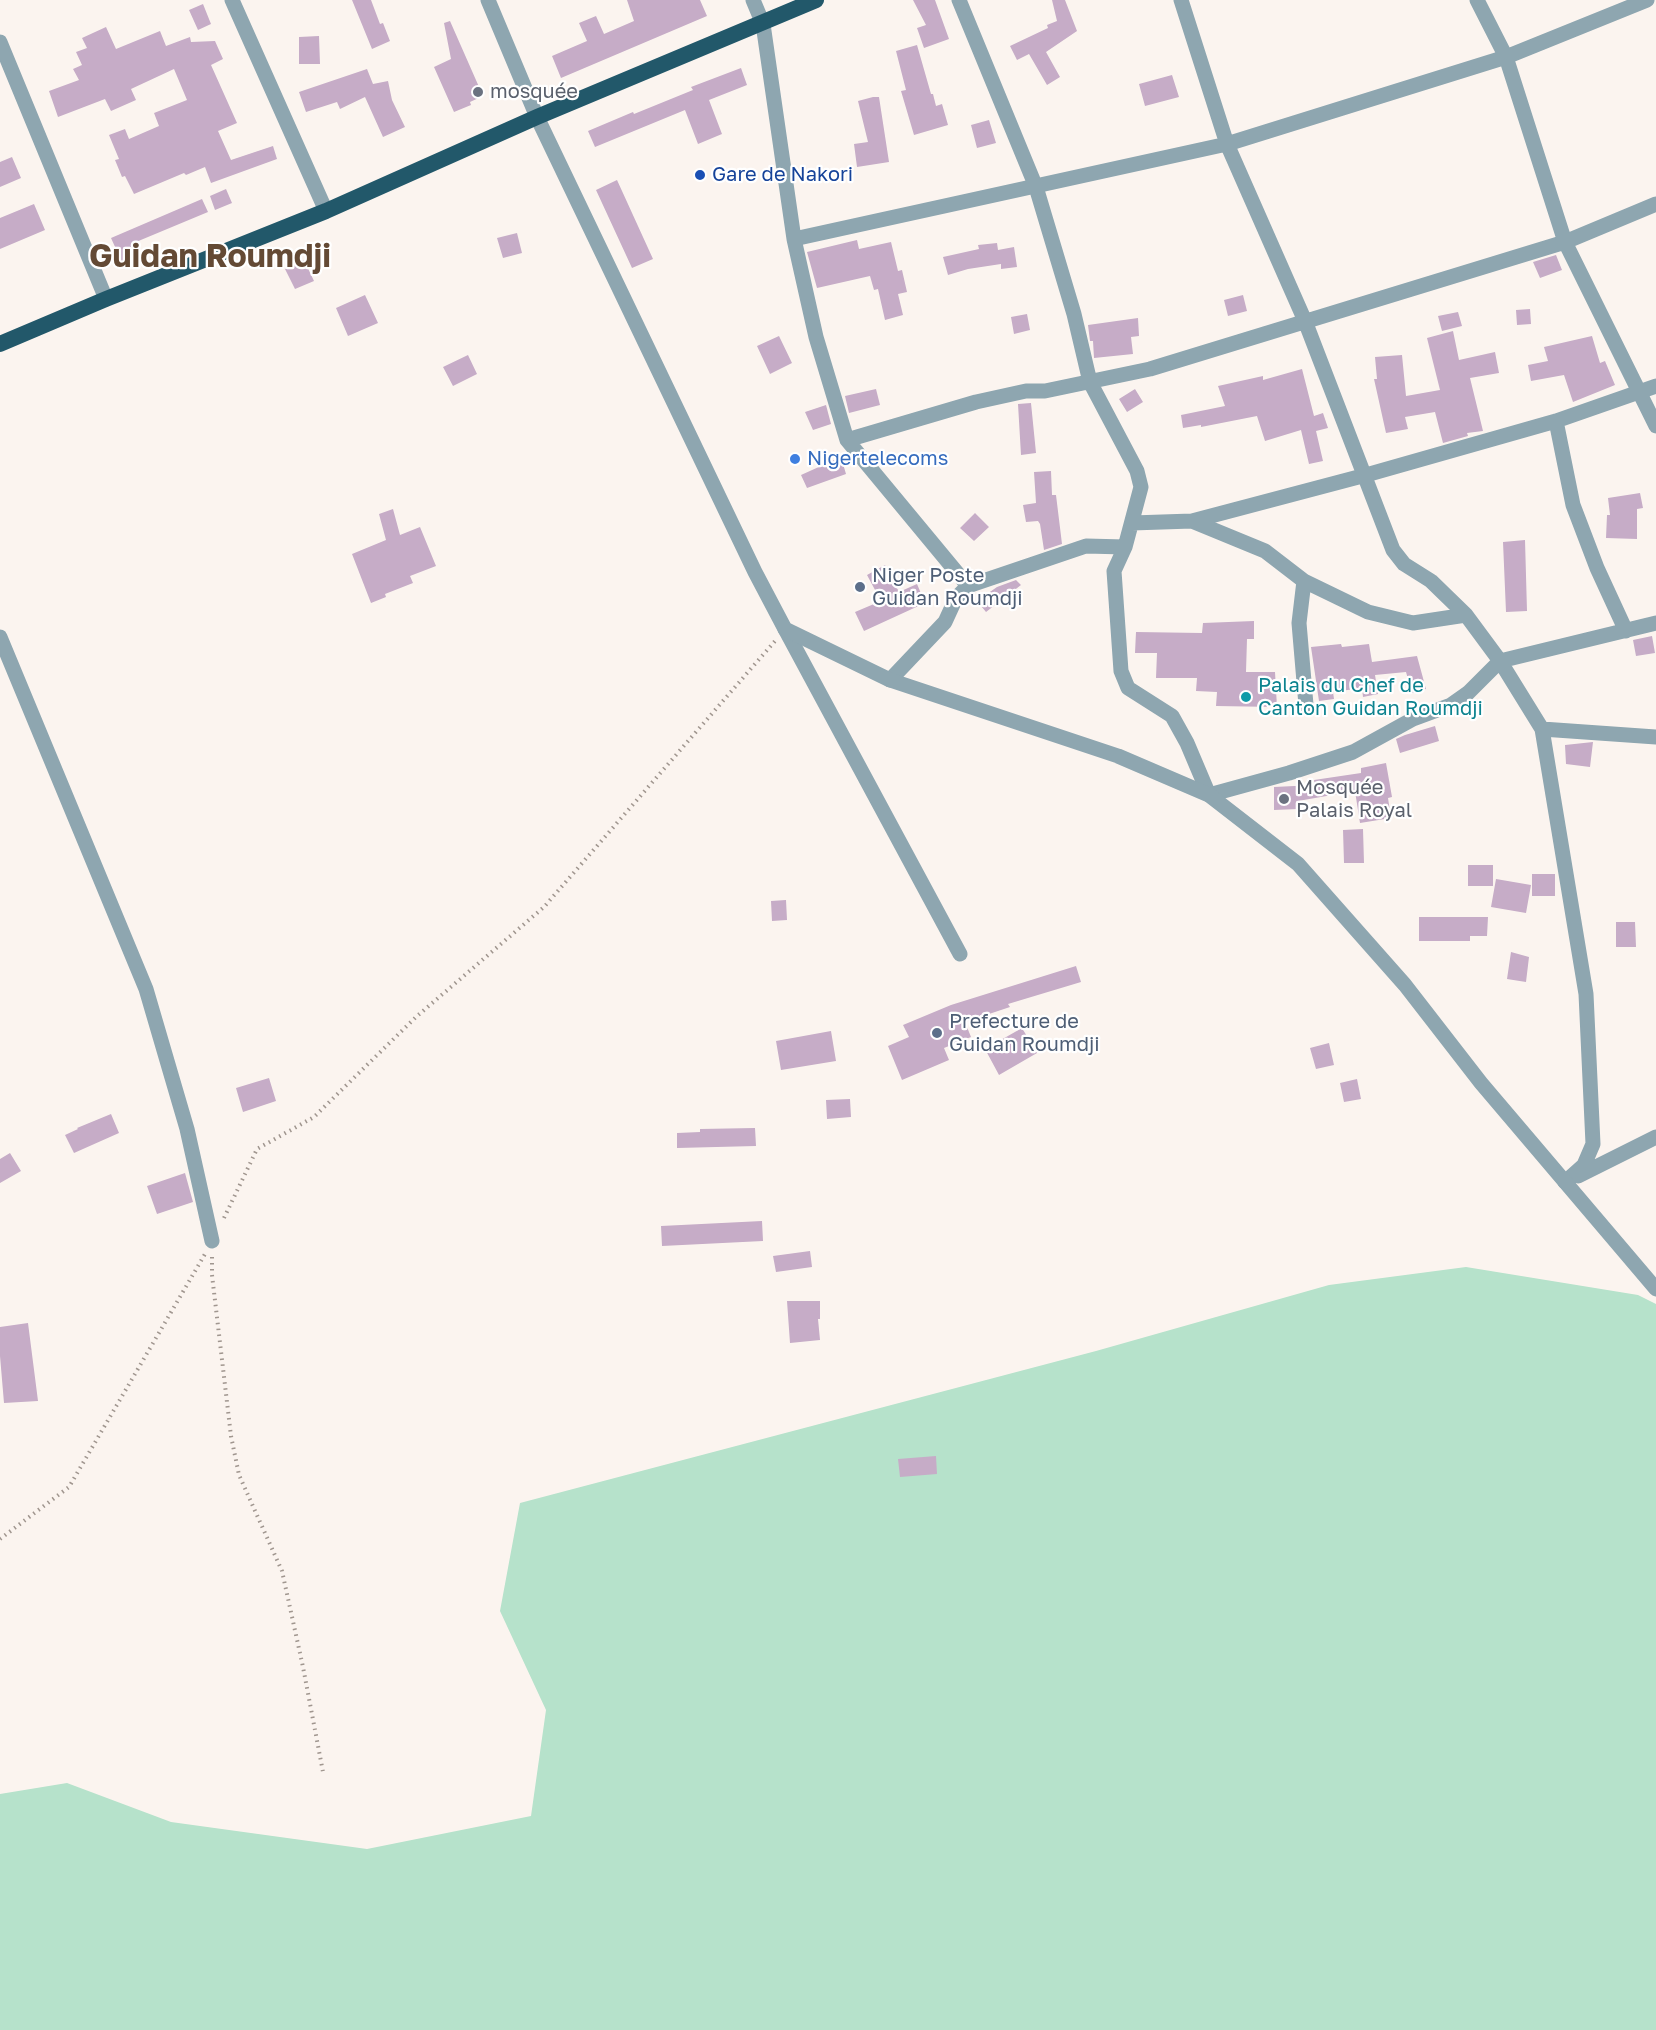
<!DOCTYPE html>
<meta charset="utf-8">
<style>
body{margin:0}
canvas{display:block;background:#fbf4ef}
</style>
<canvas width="1656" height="2030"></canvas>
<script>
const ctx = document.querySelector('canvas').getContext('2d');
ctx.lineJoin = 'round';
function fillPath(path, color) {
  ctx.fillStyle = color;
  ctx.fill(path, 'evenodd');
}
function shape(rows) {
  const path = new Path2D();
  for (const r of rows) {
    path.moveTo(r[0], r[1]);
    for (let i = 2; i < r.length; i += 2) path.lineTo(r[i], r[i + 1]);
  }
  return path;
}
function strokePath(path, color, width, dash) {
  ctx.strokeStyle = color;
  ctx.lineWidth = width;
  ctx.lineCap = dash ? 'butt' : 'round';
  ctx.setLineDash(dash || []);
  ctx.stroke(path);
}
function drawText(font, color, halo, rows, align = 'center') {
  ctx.font = font + ' "Golos Text",sans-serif';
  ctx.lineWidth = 4.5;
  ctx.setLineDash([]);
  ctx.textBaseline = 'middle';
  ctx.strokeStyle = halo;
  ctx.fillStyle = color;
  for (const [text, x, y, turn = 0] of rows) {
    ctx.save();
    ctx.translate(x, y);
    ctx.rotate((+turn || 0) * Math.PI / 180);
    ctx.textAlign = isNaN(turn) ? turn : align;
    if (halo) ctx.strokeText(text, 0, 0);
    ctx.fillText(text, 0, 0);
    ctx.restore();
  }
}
fillPath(shape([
 [1466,1267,1638,1295,1656,1304,1656,2030,0,2030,0,1794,67,1783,171,1822,367,1849,531,1816,546,1710,500,1611,520,1503,1096,1351,1329,1285]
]), '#b6e2cb');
fillPath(shape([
 [352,0,371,0,380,24,383,23,390,41,372,49],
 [627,0,700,0,707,16,561,78,552,56,587,41,579,23,596,16,604,34,634,21],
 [913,0,935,0,949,39,924,48,917,28,926,25],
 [1052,0,1065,0,1077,31,1046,52,1060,77,1047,85,1029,54,1017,60,1010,46,1048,28,1047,25,1057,21],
 [203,4,211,24,198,30,189,10],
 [450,21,483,96,470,102,471,105,454,112,434,67,451,59,444,23],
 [106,27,116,49,160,31,166,46,190,37,191,42,215,41,223,59,211,65,237,123,218,131,231,160,273,146,277,159,211,183,205,167,186,175,184,173,134,194,125,176,122,177,115,160,119,159,109,135,125,129,129,139,159,126,154,113,187,100,174,69,131,89,136,100,111,111,105,99,58,117,49,91,79,80,73,69,82,65,76,52,87,48,82,38],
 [319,36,320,64,299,64,299,37],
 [917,45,931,94,933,94,936,106,942,104,948,125,914,135,901,91,906,90,896,51],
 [741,68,747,85,709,100,722,134,698,144,685,110,595,147,588,131,633,112,634,114,693,90,691,87],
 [367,69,373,84,388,81,392,100,405,127,383,137,365,97,340,109,337,102,306,112,299,92],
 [1172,75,1179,97,1145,106,1139,84],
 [873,97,879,97,889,162,857,167,854,144,868,142,858,101],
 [989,120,996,143,977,148,971,125],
 [12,157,21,178,0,187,0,162],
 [617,180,653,259,632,268,596,190],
 [226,189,232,203,215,210,210,196],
 [202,199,208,212,136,242,144,260,125,269,111,238],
 [34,204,45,230,0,249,0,218],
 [517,233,522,253,503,258,497,238],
 [857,240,859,249,891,242,898,271,902,270,907,292,898,294,903,315,885,320,878,289,874,290,870,276,817,288,807,252],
 [997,243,998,250,1014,247,1017,267,1001,269,1001,264,968,269,948,275,943,257,979,249,978,245],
 [1556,255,1562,270,1540,278,1533,262],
 [304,260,314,281,295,289,285,269],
 [365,295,378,323,348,336,336,308],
 [1243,295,1247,311,1228,316,1224,300],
 [1530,309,1531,324,1517,325,1516,310],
 [1458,312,1462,326,1442,331,1438,316],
 [1027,314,1030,330,1014,334,1011,317],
 [1138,318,1139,336,1131,337,1133,354,1094,358,1093,341,1090,341,1088,325],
 [1453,331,1459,360,1495,352,1499,373,1470,378,1483,431,1467,433,1468,436,1443,443,1435,412,1405,417,1408,429,1386,433,1374,379,1377,379,1375,357,1402,355,1406,396,1440,390,1427,338],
 [779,336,792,363,770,374,757,346],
 [1592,336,1600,363,1605,361,1615,385,1573,402,1564,375,1531,381,1528,365,1548,361,1544,347],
 [468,355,477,374,453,386,443,367],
 [1302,369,1314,416,1323,413,1328,428,1316,431,1323,461,1309,464,1301,430,1265,441,1257,416,1201,427,1201,425,1183,428,1181,415,1225,406,1218,386,1263,376,1263,380],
 [876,389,880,405,849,413,845,396],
 [1135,389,1143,402,1127,412,1119,399],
 [1031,403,1036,453,1021,455,1018,404],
 [826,405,831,424,813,430,805,412],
 [841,457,846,474,807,488,801,475],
 [1051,471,1052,495,1056,495,1062,544,1044,550,1040,524,1038,521,1026,522,1023,505,1036,503,1034,472],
 [1640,493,1643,508,1637,509,1637,539,1606,538,1607,515,1610,515,1608,498],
 [393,509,400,535,420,527,436,566,410,576,413,583,385,594,386,597,371,603,352,554,386,540,379,514],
 [975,513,989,527,974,541,960,528],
 [1525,540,1527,611,1506,612,1503,542],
 [885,565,899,592,917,584,925,603,864,631,855,612,881,601,867,575],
 [1016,580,1021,585,986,612,977,601,997,587],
 [1254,621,1254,639,1247,639,1246,672,1275,672,1277,707,1216,706,1217,692,1196,691,1197,678,1156,678,1157,653,1135,653,1136,632,1202,633,1203,623],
 [1652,636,1655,653,1636,656,1633,640],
 [1341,644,1342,647,1369,644,1372,662,1417,656,1426,689,1412,693,1406,672,1375,675,1378,694,1363,697,1362,688,1333,692,1334,699,1319,701,1311,647],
 [1435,726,1439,741,1400,753,1396,739,1405,735],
 [1593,742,1590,767,1566,764,1565,745],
 [1386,763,1392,797,1388,798,1391,818,1360,823,1355,791,1298,801,1298,809,1274,810,1274,787,1315,785,1314,780,1361,773,1361,768],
 [1363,829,1364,863,1344,863,1343,830],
 [1468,865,1493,865,1493,886,1468,886],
 [1532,874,1555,874,1555,896,1532,896],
 [1496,879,1531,885,1526,913,1491,907],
 [786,900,787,920,772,921,771,901],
 [1419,917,1488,917,1487,936,1470,936,1470,941,1419,941],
 [1616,922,1635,922,1636,947,1616,947],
 [1511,952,1529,957,1526,982,1507,979],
 [1076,966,1081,982,1008,1004,1010,1007,965,1022,971,1037,944,1048,949,1060,902,1080,888,1046,909,1037,903,1025,951,1005],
 [1022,1028,1037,1053,999,1075,985,1049],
 [831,1031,836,1061,781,1070,776,1041],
 [1329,1043,1334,1065,1316,1069,1310,1048],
 [269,1078,276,1101,243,1112,236,1088],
 [1357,1079,1361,1099,1344,1102,1340,1083],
 [850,1099,851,1117,827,1119,826,1100],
 [111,1114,119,1133,74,1153,65,1135,78,1129,77,1128],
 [755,1128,756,1146,677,1148,677,1133,700,1132,700,1129],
 [10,1153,21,1171,0,1183,0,1159],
 [185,1173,193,1202,157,1214,147,1186],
 [762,1221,763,1241,662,1246,661,1226],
 [810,1251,812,1267,776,1272,773,1256],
 [787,1301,820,1301,820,1319,818,1319,820,1340,790,1343],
 [28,1323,38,1401,4,1403,0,1356,0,1327],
 [936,1456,937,1474,900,1477,898,1459]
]), '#c6acc7');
strokePath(shape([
 [224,1218,257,1149,314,1117,416,1017,544,907,775,641],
 [212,1257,212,1275,231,1436,239,1475,282,1571,303,1667,323,1772],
 [0,1539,69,1487,205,1254]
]), '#a0968f', 4, [1.5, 4.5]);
strokePath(shape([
 [232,0,326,211],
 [488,0,537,117],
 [753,0,763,24,794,239,816,337,847,440,968,586],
 [959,0,1036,187,1074,314,1090,382,1137,471,1141,487,1125,547,1114,571,1121,671,1128,688,1172,716,1187,743,1209,795,1289,773,1353,752,1413,719,1451,705,1468,693,1500,661,1656,623],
 [1181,0,1227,144,1305,321,1393,550,1404,564,1431,581,1466,615,1500,661,1542,729,1586,994,1593,1144,1584,1165,1565,1182],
 [1477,0,1506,57,1565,242,1656,426],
 [0,42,106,299],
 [794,239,1227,144,1506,57,1647,0],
 [1556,421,1573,505,1597,568,1626,631],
 [847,440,976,402,1026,391,1045,391,1150,369,1565,242,1656,204],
 [1192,521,1265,551,1304,581,1368,612,1413,623,1466,615],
 [1132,523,1192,521,1366,475,1556,421,1656,386],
 [1304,581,1299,623,1306,705],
 [785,629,960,954],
 [0,637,146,989,187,1129,212,1241],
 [890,680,945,622,956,598,968,586,1086,546,1125,547],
 [1542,729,1656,737],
 [1578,1176,1656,1137]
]), '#8ea6b0', 15);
strokePath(shape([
 [537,117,755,572,785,629,890,680,1118,756,1209,795,1298,864,1405,985,1481,1083,1656,1289]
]), '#8ea6b0', 15);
strokePath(shape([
 [0,344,106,299,326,211,537,117,816,0]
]), '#22586a', 16);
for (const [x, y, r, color] of [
 [478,92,6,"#6b7280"],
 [700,175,6,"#1a4fb4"],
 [795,459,6,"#3f7fe0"],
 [860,587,6,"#5c6f8a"],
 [1246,697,6,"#0f9aa8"],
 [1284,799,6,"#6b7280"],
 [937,1033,6,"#5c6f8a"]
]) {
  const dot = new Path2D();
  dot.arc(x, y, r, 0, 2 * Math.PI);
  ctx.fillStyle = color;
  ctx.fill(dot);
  strokePath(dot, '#fff', 2);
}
drawText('20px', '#5b616d', '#fff', [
 ["mosquée",490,92],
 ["Mosquée",1296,788],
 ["Palais Royal",1296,811]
], 'left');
drawText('20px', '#164399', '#fff', [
 ["Gare de Nakori",712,175]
], 'left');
drawText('20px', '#366cbe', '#fff', [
 ["Nigertelecoms",807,459]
], 'left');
drawText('20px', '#4e5e75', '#fff', [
 ["Niger Poste",872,576],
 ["Guidan Roumdji",872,599],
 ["Prefecture de",949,1022],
 ["Guidan Roumdji",949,1045]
], 'left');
drawText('20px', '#0d838f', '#fff', [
 ["Palais du Chef de",1258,686],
 ["Canton Guidan Roumdji",1258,709]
], 'left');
drawText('bold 32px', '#644a35', '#fff', [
 ["Guidan Roumdji",210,257]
]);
</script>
